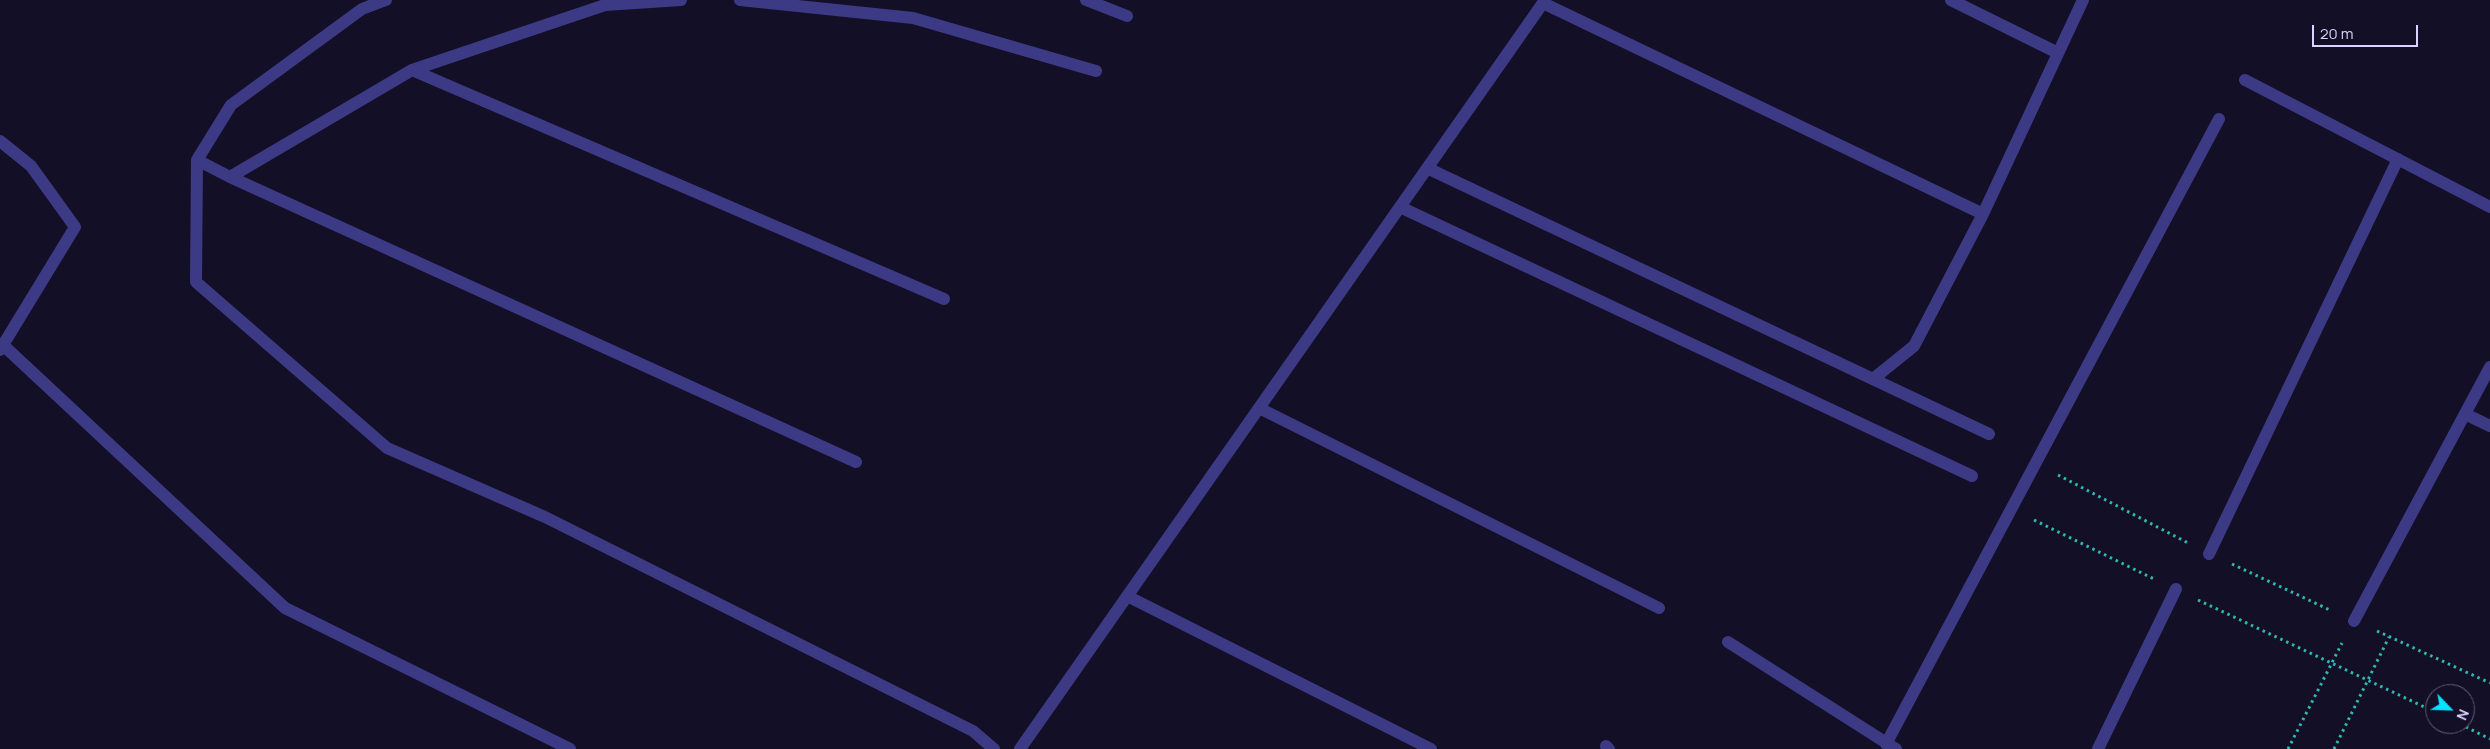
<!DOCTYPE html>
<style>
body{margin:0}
#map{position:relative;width:2490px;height:749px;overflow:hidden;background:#130f26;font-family:Manrope,sans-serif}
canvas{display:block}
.north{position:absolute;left:2425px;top:684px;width:50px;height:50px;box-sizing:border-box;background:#130f26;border:1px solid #625e7d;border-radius:50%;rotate:114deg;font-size:14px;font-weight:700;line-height:20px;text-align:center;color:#d9d4ff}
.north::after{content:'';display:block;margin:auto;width:18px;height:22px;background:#00e5ff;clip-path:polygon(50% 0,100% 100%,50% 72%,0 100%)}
.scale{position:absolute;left:2312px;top:25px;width:106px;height:22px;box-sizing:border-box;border:2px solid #d9d4ff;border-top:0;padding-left:6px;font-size:15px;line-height:18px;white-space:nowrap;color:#d9d4ff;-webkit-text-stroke:4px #130f26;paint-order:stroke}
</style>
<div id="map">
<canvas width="2490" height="749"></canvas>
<div class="north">N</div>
<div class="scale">20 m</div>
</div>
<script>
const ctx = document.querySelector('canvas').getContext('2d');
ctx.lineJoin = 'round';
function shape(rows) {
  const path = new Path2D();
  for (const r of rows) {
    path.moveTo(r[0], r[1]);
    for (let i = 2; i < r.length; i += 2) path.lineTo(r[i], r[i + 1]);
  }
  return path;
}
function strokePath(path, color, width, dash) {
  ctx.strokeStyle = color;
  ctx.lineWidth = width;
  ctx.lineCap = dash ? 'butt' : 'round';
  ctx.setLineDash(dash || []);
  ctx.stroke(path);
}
strokePath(shape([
 [2058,475,2188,543],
 [2034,520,2154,579],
 [2232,564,2332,611],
 [2198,600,2435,712],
 [2377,631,2490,683],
 [2460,724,2490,739],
 [2288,749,2342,643],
 [2334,749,2389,637]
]), '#2fb8b0', 3, [2.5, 4]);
strokePath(shape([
 [386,0,362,9,231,105,197,160,196,282,387,448,545,517,973,731,994,749],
 [740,0,913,18,1096,71],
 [1086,0,1127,16],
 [1951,0,2058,53],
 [1543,3,1983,214],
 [412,70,944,299],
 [2245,80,2490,207],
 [0,141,31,166,75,227,0,350],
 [197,160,230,177,856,462],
 [1427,168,1989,434],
 [230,177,412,70,605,5,681,0],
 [1400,207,1972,476],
 [3,345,285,608,570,749],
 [1873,379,1914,346,1983,214,2083,0],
 [1259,408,1659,608],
 [2465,414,2490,426],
 [2209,554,2398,159],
 [1127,596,1431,749],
 [2354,621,2490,367],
 [1728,642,1896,749],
 [1886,744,2219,119],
 [1606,746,1609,749],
 [1020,749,1545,0],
 [2098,749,2176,589]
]), '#3d3a85', 12);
</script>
